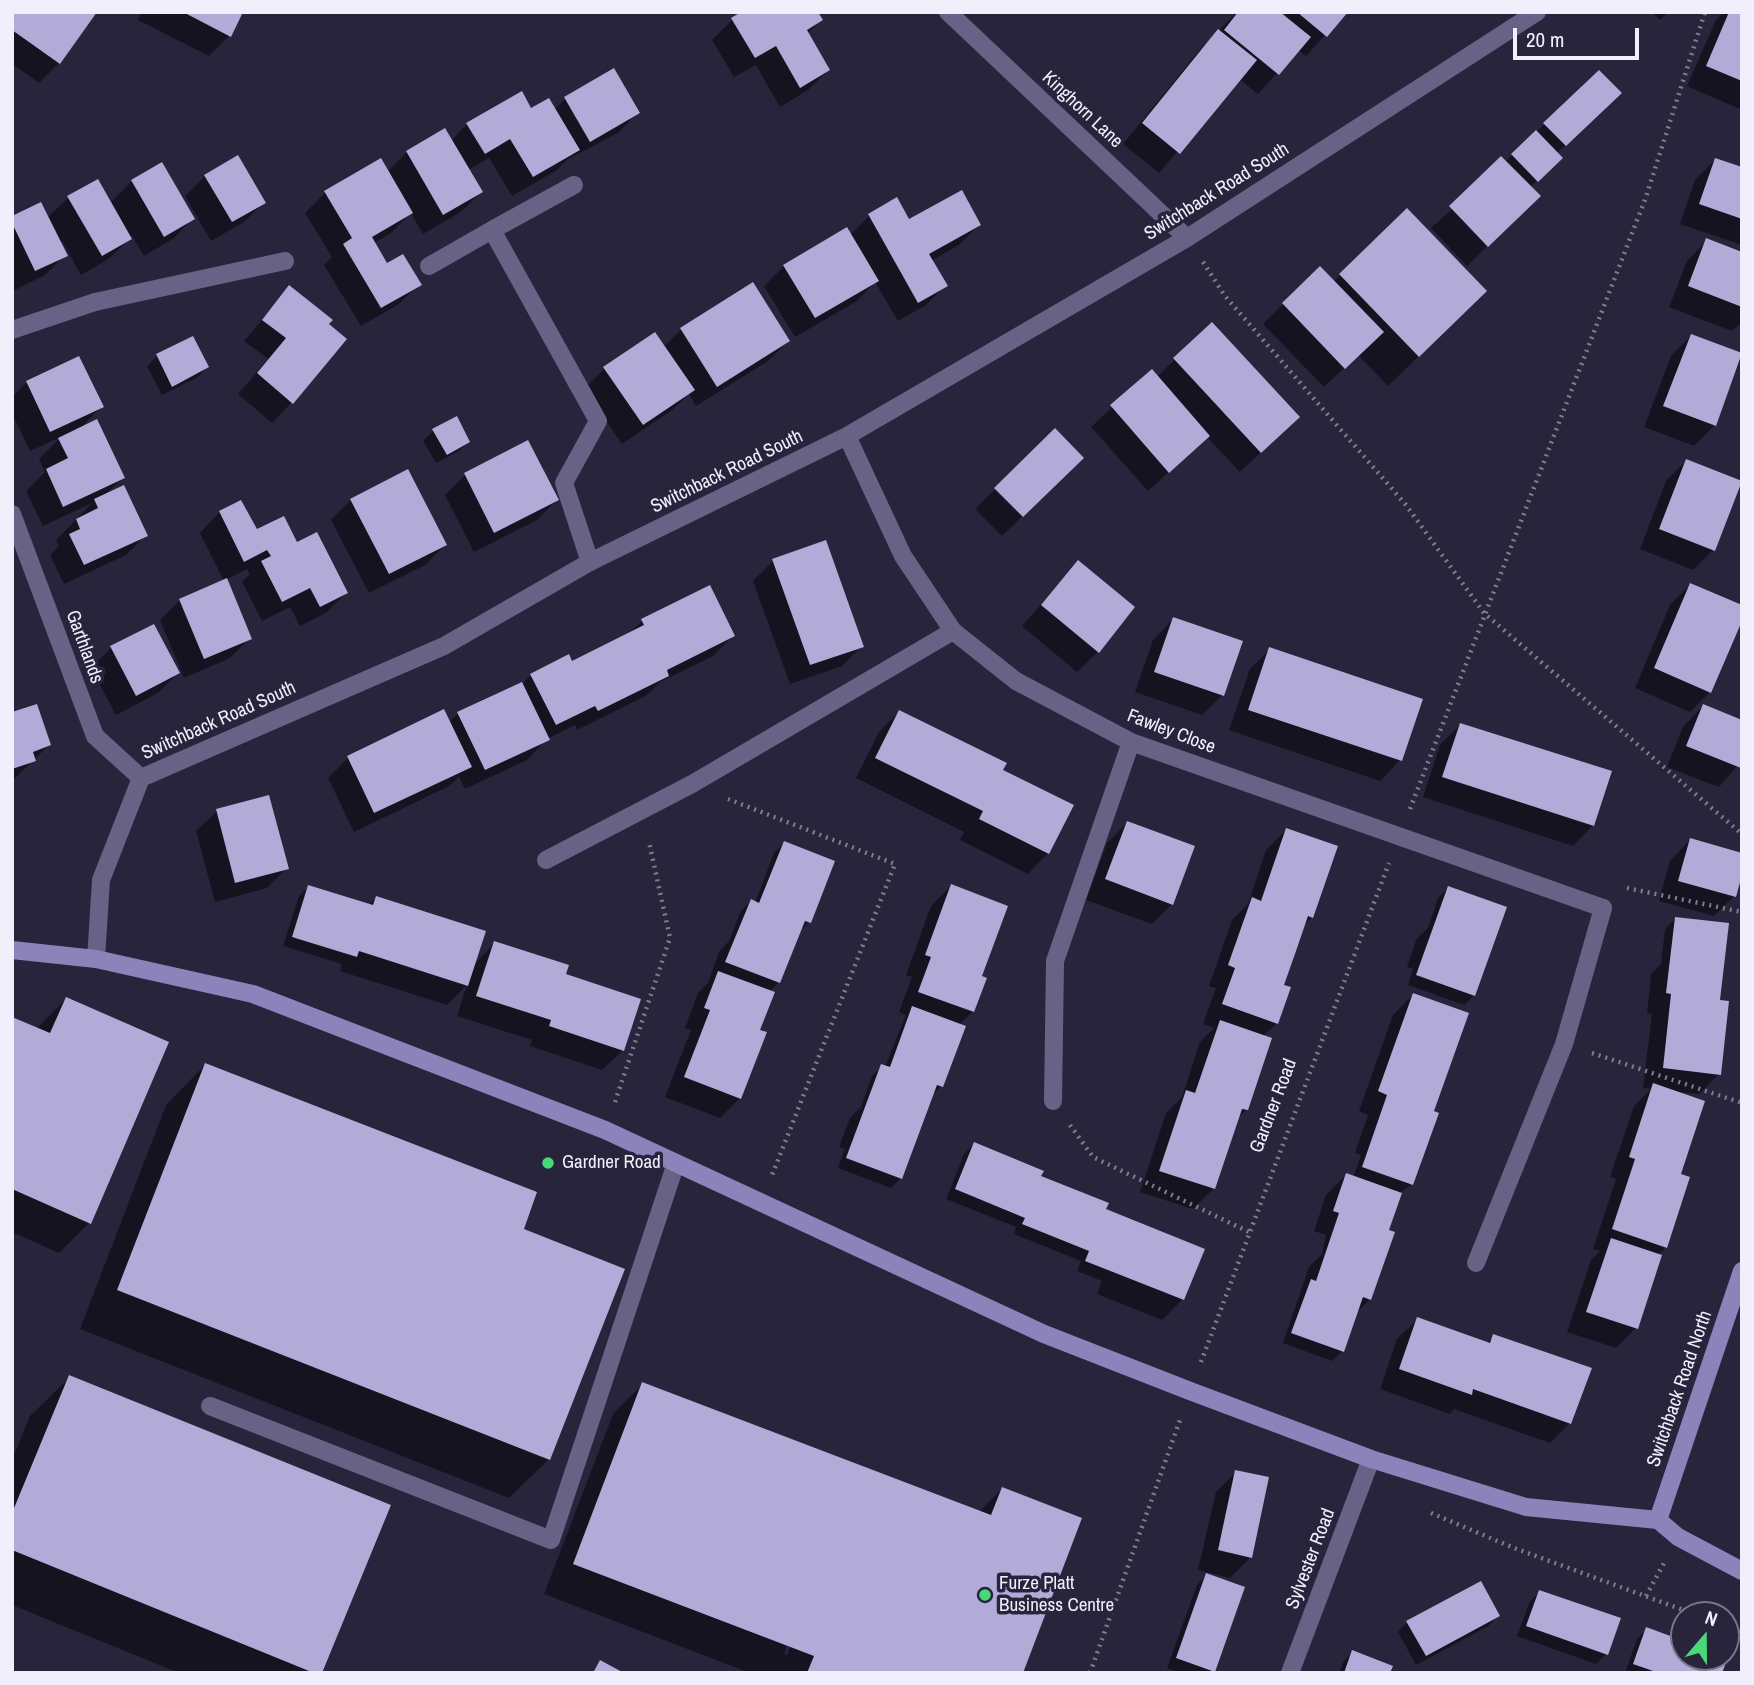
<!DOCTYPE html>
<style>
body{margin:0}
#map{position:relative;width:1754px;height:1685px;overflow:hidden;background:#28243c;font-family:"Archivo Narrow",sans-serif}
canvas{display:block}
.frame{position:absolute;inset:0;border:14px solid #f1effc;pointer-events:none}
.north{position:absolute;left:1670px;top:1601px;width:70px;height:70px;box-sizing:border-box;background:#28243c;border:2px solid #787589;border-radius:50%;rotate:20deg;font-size:19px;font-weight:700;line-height:28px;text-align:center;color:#f1effc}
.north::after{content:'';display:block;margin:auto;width:24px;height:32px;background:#49d778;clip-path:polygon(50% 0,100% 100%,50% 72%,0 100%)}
.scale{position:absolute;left:1513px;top:28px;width:126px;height:32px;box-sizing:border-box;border:4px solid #f1effc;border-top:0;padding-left:9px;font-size:21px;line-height:24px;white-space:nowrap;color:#f1effc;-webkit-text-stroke:5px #28243c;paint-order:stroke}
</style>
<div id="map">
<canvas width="1754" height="1685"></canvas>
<div class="frame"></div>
<div class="north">N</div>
<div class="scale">20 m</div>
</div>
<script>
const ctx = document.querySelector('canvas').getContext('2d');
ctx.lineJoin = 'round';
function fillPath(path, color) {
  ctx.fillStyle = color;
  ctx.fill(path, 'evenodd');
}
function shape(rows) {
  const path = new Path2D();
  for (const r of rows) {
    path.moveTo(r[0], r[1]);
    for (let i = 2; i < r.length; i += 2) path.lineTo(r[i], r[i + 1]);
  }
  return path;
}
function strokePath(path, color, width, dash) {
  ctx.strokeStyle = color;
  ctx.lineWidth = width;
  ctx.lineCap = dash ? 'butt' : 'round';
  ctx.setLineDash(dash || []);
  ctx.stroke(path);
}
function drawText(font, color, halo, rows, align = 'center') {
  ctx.font = font + ' "Archivo Narrow",sans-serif';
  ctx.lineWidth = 7;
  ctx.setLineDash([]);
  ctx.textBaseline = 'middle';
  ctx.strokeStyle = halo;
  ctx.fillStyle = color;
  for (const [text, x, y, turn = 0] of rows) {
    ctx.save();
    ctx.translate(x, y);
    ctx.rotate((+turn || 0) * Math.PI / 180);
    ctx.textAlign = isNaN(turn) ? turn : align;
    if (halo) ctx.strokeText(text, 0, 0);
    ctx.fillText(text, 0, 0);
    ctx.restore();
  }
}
fillPath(shape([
 [12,12,59,63,39,83,12,64],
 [142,12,241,12,229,36,209,56,138,20],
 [745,12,821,20,807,34,828,70,808,90,780,107,756,65,734,77,712,40,732,20],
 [1237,12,1278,12,1284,18,1289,12,1346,12,1306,56,1298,50,1258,94,1239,79,1159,173,1123,144,1198,52],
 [1652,12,1668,12,1660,20],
 [1724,12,1742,12,1742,110,1687,86,1716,20],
 [1599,72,1599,113,1557,153,1561,158,1530,187,1538,196,1467,266,1431,228,1505,162],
 [565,99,638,112,618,133,568,159,557,170,512,196,489,158,468,170,481,192,461,212,423,234,411,213,391,233,374,243,387,266,419,284,399,304,361,326,324,265,332,257,305,213,325,193,387,172,407,152,451,141,467,124,531,110,554,110],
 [1715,160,1742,169,1742,245,1680,224,1695,180],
 [205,176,264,202,244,222,211,241,185,196],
 [132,181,193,218,173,239,144,256,132,236,110,258,81,275,62,241,59,242,65,255,45,275,15,290,12,284,12,217,47,218,68,198,110,203],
 [897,200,909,222,979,225,959,245,931,261,946,285,926,305,898,321,875,282,857,301,795,337,764,286,784,266,850,235,869,216],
 [1407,211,1455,321,1388,386,1358,355,1324,387,1263,324,1320,268,1333,282],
 [1707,240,1742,253,1742,322,1732,331,1669,307,1687,261],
 [753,285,788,341,768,361,696,406,689,394,672,410,622,444,584,389,604,369,663,347,681,330],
 [289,288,292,402,272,423,238,394,268,359,244,341],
 [1691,336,1742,355,1715,425,1694,446,1644,427,1671,356],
 [192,338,207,367,198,377,162,395,147,366,157,356],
 [1175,359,1277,437,1240,472,1207,437,1148,491,1091,427,1151,371,1157,377],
 [27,382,101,407,80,429,123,478,105,495,146,535,126,555,64,584,50,555,59,546,56,540,92,503,43,526,26,491,45,472,39,459,61,437,30,451,12,413,12,397],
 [456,418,468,442,459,451,436,463,423,441,433,431],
 [1055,431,1082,458,1002,536,975,509],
 [527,443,557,500,537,520,474,552,445,495,465,475],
 [1686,461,1713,550,1693,570,1640,549,1666,481],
 [351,500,445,545,425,565,369,593,331,520],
 [220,512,256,532,296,544,346,593,326,613,300,626,290,607,262,621,242,582,250,574,247,569,226,580,250,638,230,658,184,678,160,620,180,600,224,581,200,533],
 [773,561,862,646,842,666,790,684,753,581],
 [1078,563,1098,652,1077,672,1022,626],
 [1690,585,1710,692,1690,712,1635,688,1670,605],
 [709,588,733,636,713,656,660,682,647,695,577,730,575,725,547,739,527,760,465,789,459,777,449,786,354,832,328,778,348,758,443,712,449,723,458,713,521,685,531,675,571,664,627,635,642,621],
 [1173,619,1222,695,1202,715,1135,692,1153,640],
 [111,648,178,673,158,693,116,715,91,668],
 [1270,649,1421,700,1400,760,1380,781,1229,730,1250,669],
 [1703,706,1742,722,1742,760,1719,787,1667,767,1683,727],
 [899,712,1001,770,1072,806,1048,853,1028,874,960,840,964,832,856,778,879,732],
 [12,714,49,745,12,781],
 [1460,725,1593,825,1573,846,1423,797,1440,745],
 [217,811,287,868,267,888,215,902,196,831],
 [1127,823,1172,904,1152,924,1086,900,1107,843],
 [1286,830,1312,917,1302,927,1282,986,1277,1023,1263,1036,1246,1110,1237,1119,1214,1188,1193,1209,1140,1192,1166,1113,1182,1097,1200,1042,1214,1028,1203,1024,1216,988,1209,986,1232,920,1248,904,1266,850],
 [1690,840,1734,896,1714,916,1659,901,1670,861],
 [784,843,809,922,799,932,779,982,769,992,740,1098,720,1118,665,1097,691,1030,685,1028,698,993,708,983,719,952,729,941,741,911,751,901,755,903,774,853],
 [951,886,980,977,973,1011,959,1025,941,1086,931,1097,901,1178,891,1188,838,1168,845,1149,839,1147,850,1118,861,1107,872,1076,882,1066,885,1067,906,1015,899,1012,912,977,906,975,931,906],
 [308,887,369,905,376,898,474,964,495,943,564,975,623,1050,602,1070,530,1046,532,1040,457,1016,467,985,447,1005,340,971,342,964,283,946,299,896],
 [1448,888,1474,995,1464,1005,1408,985,1413,969,1407,967,1417,938,1428,928,1438,898],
 [1675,919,1718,1001,1719,1074,1699,1094,1679,1092,1679,1175,1666,1247,1657,1256,1636,1328,1616,1348,1567,1332,1591,1260,1600,1251,1593,1249,1616,1179,1610,1177,1634,1106,1651,1089,1643,1088,1652,1014,1647,1013,1651,974,1661,964,1665,929],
 [1413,995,1431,1112,1412,1184,1400,1193,1387,1229,1370,1299,1355,1314,1342,1351,1332,1361,1283,1343,1309,1267,1322,1254,1326,1235,1314,1231,1326,1195,1346,1175,1353,1178,1361,1155,1355,1153,1368,1115,1359,1111,1393,1015],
 [66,999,89,1223,59,1253,12,1232,12,1019,36,1029],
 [205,1065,549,1459,509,1498,80,1329,166,1105],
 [974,1144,1104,1210,1203,1250,1183,1299,1162,1320,1097,1294,1102,1281,1077,1271,1081,1261,1014,1234,1016,1227,946,1199,964,1154],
 [1418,1319,1486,1344,1494,1336,1570,1423,1550,1443,1454,1409,1450,1414,1380,1389,1397,1339],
 [70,1377,320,1673,179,1673,12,1605,12,1460,30,1416],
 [643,1384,979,1512,1002,1489,1021,1673,750,1673,544,1594,613,1414],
 [838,1511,842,1511,787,1655,784,1654],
 [1236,1472,1250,1558,1230,1578,1198,1570,1216,1492],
 [1207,1575,1213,1671,1181,1673,1167,1668,1197,1585],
 [1540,1592,1606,1654,1596,1664,1517,1636,1530,1601],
 [1498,1616,1488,1626,1416,1665,1398,1632,1407,1622],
 [1647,1629,1684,1642,1684,1657,1720,1673,1625,1673,1637,1639],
 [1352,1652,1389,1673,1339,1673,1343,1662]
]), '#0007');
fillPath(shape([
 [12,12,97,12,60,64,12,30],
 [183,12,243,12,231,37],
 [741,12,818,12,823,20,807,30,830,70,800,88,776,46,755,58,731,18],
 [1238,12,1280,12,1311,37,1279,75,1224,30],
 [1297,12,1348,12,1327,37],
 [1729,12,1742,12,1742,81,1706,66],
 [1218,29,1257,60,1180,154,1142,123],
 [614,68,640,113,590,142,564,97],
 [1599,70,1622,93,1566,146,1543,123],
 [522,91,531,108,549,98,580,150,533,177,510,139,485,154,466,123],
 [445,128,483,192,443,215,406,151],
 [1536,130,1563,158,1538,182,1511,154],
 [238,155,266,203,232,222,204,175],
 [1501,156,1541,196,1488,247,1449,206],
 [381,158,413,213,372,237,387,263,403,254,422,285,381,308,343,244,352,238,324,191],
 [1715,158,1742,167,1742,219,1699,204],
 [162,162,195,219,164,237,131,180],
 [98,179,132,239,102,256,67,196],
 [962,190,981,225,929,254,948,286,918,303,868,214,897,197,909,219],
 [41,202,68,256,35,271,12,223,12,216],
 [1407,208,1487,291,1419,357,1339,274],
 [847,227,879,281,815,318,783,265],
 [1706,238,1742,252,1742,307,1688,286],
 [1320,266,1384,332,1345,369,1282,303],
 [753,282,790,341,717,387,680,328],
 [289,285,333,320,329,324,347,339,293,404,257,373,286,338,262,320],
 [1212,322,1300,417,1261,453,1173,358],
 [655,332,695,390,643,425,603,367],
 [1691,334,1742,353,1716,426,1663,406],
 [193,336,209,367,172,387,156,354],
 [79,356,104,407,50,432,26,381],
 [1152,369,1210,436,1169,473,1110,405],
 [457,416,470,442,447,455,432,429],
 [97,419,125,478,63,507,46,469,68,458,58,438],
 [1055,428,1084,458,1023,517,994,488],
 [528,440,559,500,494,533,464,473],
 [1686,459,1742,481,1715,551,1659,529],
 [408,469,447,545,389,574,350,499],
 [124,485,148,536,84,565,69,534,80,529,76,519,98,508,94,499],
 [241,500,257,529,284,516,297,542,317,532,348,593,320,607,310,588,282,602,261,561,271,556,267,550,244,562,219,511],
 [826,540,864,647,810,665,772,559],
 [1078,560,1135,607,1099,653,1041,605],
 [227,578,252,639,204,659,179,599],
 [1690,583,1742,605,1742,621,1711,693,1654,668],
 [710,585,735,636,667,670,669,676,598,711,595,706,556,725,530,674,569,654,572,661,644,625,641,619],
 [1173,617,1243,641,1224,696,1154,672],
 [154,624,180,673,136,696,110,646],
 [1269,647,1423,699,1402,761,1248,710],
 [522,682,550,740,485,770,457,712],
 [37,704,51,745,33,752,36,761,12,769,12,712],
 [1703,704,1742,720,1741,768,1686,746],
 [444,709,472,767,374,813,347,756],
 [899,710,1007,763,1003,770,1074,805,1049,854,979,819,983,811,875,758],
 [1460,723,1612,771,1594,826,1442,777],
 [269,795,289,869,235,883,216,809],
 [1127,821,1195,846,1173,905,1105,879],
 [1286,828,1338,846,1313,918,1308,916,1296,951,1284,985,1291,987,1278,1024,1222,1004,1235,968,1228,965,1252,897,1261,901],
 [1690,838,1742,853,1742,875,1736,897,1678,881],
 [784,841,835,861,811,923,805,921,780,983,725,962,751,899,759,903],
 [951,884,1008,906,982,976,987,978,974,1012,918,992,931,957,925,955],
 [308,885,373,905,376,896,486,931,468,986,359,951,357,957,292,937],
 [1448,886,1507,907,1475,996,1416,975],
 [1675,917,1729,923,1720,1000,1729,1001,1721,1075,1663,1068,1671,994,1666,993],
 [494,941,569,965,566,974,641,999,624,1051,549,1026,551,1020,476,996],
 [718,971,775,992,760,1030,767,1032,741,1099,684,1077,710,1010,704,1008],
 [1413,993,1469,1013,1434,1111,1439,1113,1413,1185,1362,1167,1387,1095,1378,1091],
 [66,997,169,1042,91,1224,12,1189,12,1017,50,1033],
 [912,1006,966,1026,943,1087,937,1085,902,1179,846,1158,881,1064,890,1067],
 [1220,1020,1272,1038,1248,1110,1242,1109,1215,1189,1159,1171,1186,1090,1195,1093],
 [205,1063,537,1192,524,1229,625,1269,550,1460,117,1290],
 [1653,1083,1705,1101,1681,1174,1690,1177,1667,1248,1612,1229,1635,1159,1629,1157],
 [974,1142,1044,1171,1041,1176,1109,1203,1106,1209,1205,1249,1184,1300,1085,1261,1089,1251,1022,1224,1025,1218,955,1189],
 [1346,1173,1402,1193,1389,1230,1395,1232,1371,1300,1363,1297,1344,1352,1291,1333,1311,1279,1316,1281,1339,1213,1333,1211],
 [1611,1238,1662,1255,1638,1329,1586,1312],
 [1417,1317,1490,1343,1493,1334,1592,1368,1571,1424,1473,1389,1472,1395,1399,1369],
 [69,1375,391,1505,322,1673,314,1673,12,1550,12,1513],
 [642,1382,991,1515,1002,1487,1082,1518,1023,1673,807,1673,814,1656,573,1564],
 [1235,1470,1269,1477,1252,1558,1218,1550],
 [1206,1573,1245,1587,1215,1672,1176,1658],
 [1481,1581,1500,1616,1426,1656,1406,1621],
 [1539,1590,1621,1618,1608,1655,1526,1626],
 [1646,1627,1684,1641,1684,1657,1728,1657,1722,1673,1659,1673,1633,1664],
 [1352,1650,1393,1666,1390,1673,1344,1673],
 [600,1660,624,1673,593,1673]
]), '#b2abd8');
strokePath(shape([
 [1203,262,1225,296,1406,505,1484,613,1742,834],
 [728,799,895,864,772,1175],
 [1410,809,1646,197,1705,12],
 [1627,888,1742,912],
 [1592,1053,1742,1103],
 [615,1102,670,938,649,842],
 [1070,1125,1093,1157,1249,1232],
 [1201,1362,1389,863],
 [1431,1513,1514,1548,1697,1615],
 [1646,1596,1664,1563],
 [1726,1626,1742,1632],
 [1090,1673,1180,1420]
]), '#7f7c8f', 4.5, [2, 5]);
strokePath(shape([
 [492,230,574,185],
 [429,266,492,230,598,421,564,483,590,562],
 [95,302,285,261],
 [546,860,692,784,953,631],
 [1053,1101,1055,961,1131,742],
 [1476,1263,1564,1044,1603,908],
 [210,1406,551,1540,675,1166]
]), '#686286', 18);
strokePath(shape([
 [948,12,1187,238],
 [12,330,95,302],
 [847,436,903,556,953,631,1016,681,1131,742,1603,908],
 [12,514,95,736,141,778],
 [96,959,101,880,141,778,444,646,590,562,847,436,1187,238,1537,12],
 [1290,1673,1371,1459]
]), '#686286', 18);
strokePath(shape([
 [12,950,96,959,253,994,605,1130,1044,1334,1190,1391,1371,1459,1526,1507,1658,1520,1678,1537,1742,1571],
 [1658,1520,1742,1271]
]), '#8d83bb', 18);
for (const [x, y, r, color] of [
 [548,1163,7,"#49d778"],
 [985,1595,7,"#49d778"]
]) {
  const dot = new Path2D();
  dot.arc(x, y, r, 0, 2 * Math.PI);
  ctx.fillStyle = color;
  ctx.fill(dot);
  strokePath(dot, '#28243c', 2.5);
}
drawText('19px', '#f1effc', '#28243c', [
 ["Kinghorn Lane",1082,110,43],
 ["Switchback Road South",1217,192,-32],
 ["Switchback Road South",727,472,-26],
 ["Garthlands",84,647,70],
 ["Switchback Road South",219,721,-24],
 ["Fawley Close",1171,732,21],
 ["Gardner Road",1274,1106,-69],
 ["Switchback Road North",1680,1389,-71],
 ["Sylvester Road",1311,1559,-69]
]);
drawText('19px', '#f1effc', '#28243c', [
 ["Gardner Road",562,1163],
 ["Furze Platt",999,1584],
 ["Business Centre",999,1606]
], 'left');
</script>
